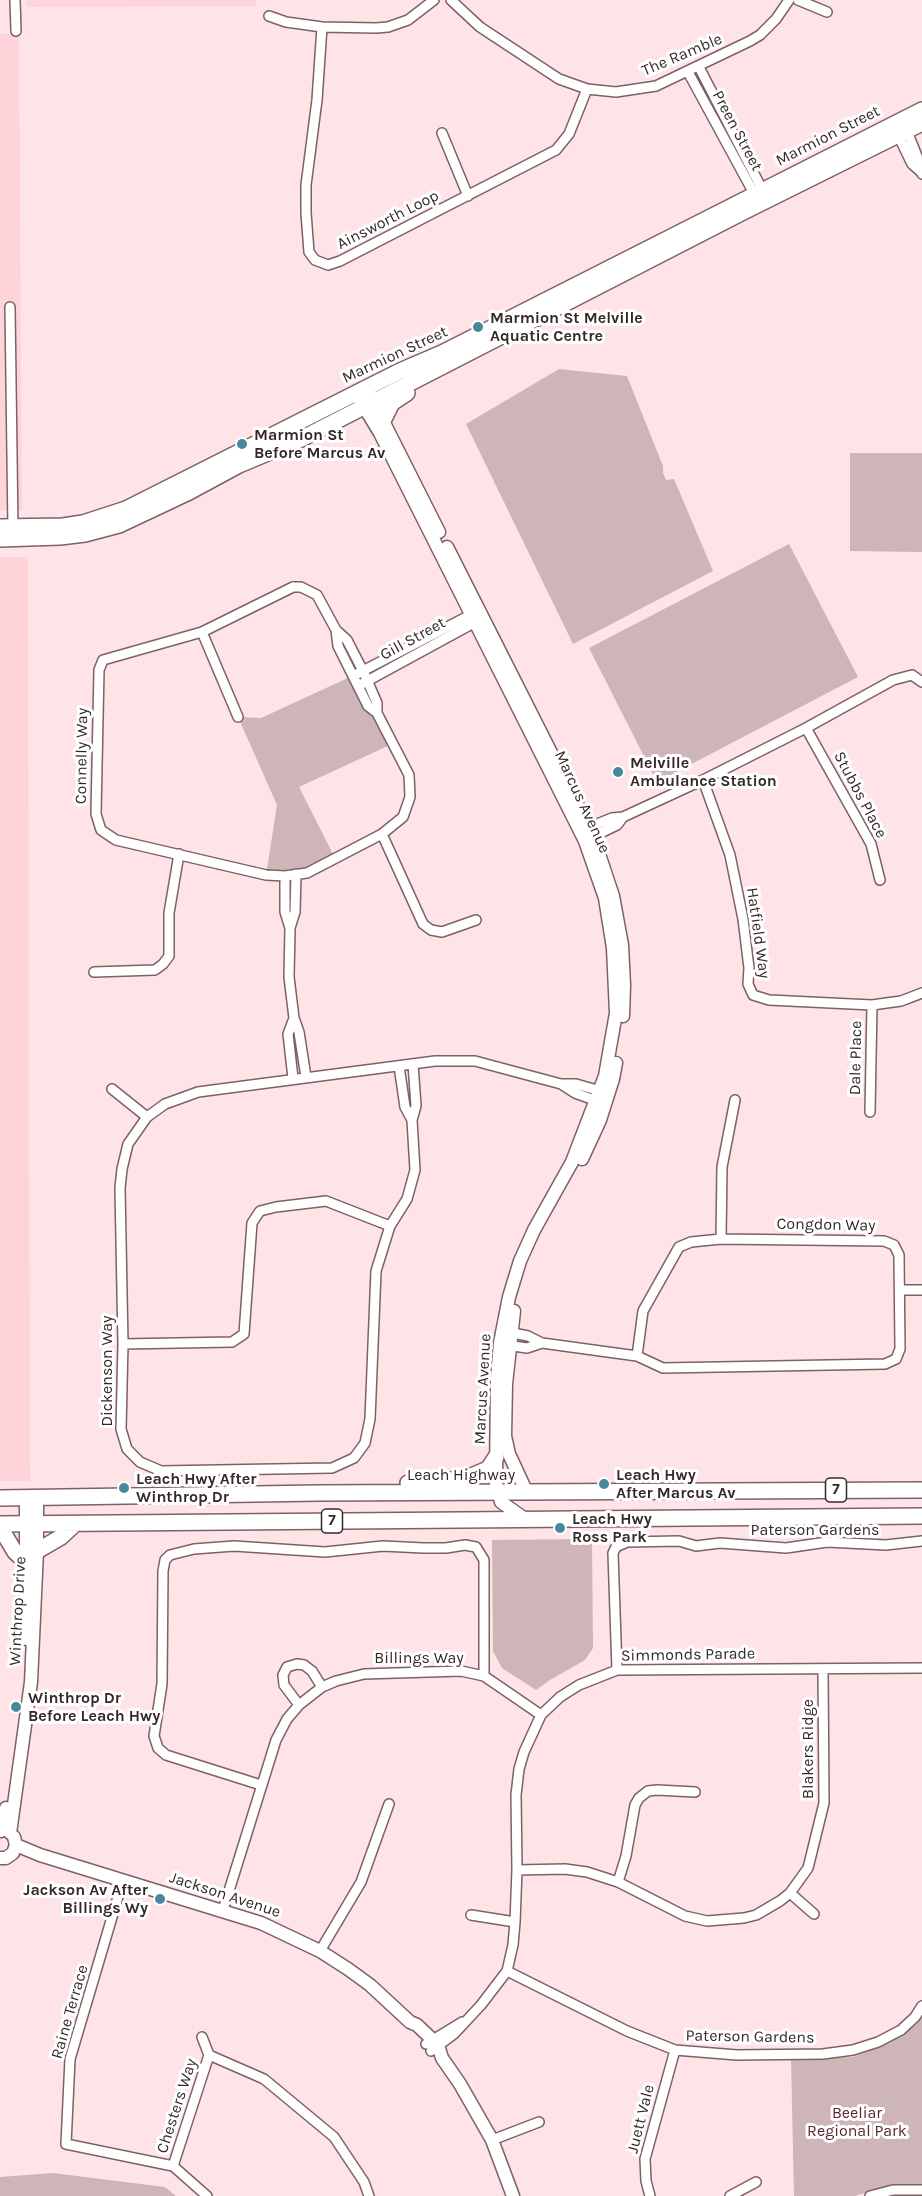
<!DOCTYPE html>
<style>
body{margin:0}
canvas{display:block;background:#ffe4e7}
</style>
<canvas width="922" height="2196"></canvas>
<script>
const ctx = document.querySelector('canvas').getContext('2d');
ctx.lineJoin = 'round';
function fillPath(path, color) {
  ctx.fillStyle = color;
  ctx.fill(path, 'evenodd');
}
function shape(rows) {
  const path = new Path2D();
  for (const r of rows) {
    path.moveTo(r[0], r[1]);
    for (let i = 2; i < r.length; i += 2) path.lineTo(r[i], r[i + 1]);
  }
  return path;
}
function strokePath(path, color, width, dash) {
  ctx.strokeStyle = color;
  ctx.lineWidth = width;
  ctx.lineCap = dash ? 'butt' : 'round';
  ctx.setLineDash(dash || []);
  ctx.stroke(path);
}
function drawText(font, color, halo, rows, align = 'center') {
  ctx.font = font + ' Karla,sans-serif';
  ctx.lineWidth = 6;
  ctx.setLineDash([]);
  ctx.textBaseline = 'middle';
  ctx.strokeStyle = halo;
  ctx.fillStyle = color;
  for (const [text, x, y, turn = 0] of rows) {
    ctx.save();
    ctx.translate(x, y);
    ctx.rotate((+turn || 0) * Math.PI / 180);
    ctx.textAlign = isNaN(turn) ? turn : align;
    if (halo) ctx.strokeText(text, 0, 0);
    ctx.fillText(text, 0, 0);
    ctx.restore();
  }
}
fillPath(shape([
 [27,0,256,0,256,6,27,7],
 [0,34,19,34,22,510,0,510],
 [0,557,28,557,30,1481,0,1481]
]), '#fed4da');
fillPath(shape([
 [559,369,627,376,663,466,663,473,666,480,674,479,713,571,573,644,466,424],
 [850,453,922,453,922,552,850,551],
 [789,544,858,677,657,782,589,648],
 [363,671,392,744,299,787,335,858,307,873,266,875,277,805,238,717,261,718],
 [592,1539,593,1648,585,1660,550,1680,536,1690,502,1668,493,1651,492,1540],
 [922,2016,922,2185,884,2187,855,2196,794,2196,791,2060,853,2057,880,2047,902,2035,917,2024],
 [53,2173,165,2187,176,2196,0,2196,0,2177]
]), '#ceb5b8');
const minor = shape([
 [15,0,16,31],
 [451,0,480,27,559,79,587,89,616,92,656,86,750,41,760,35,776,19,789,0],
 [798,0,827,12],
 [269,16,286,22,322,27,376,28,388,27,408,20,434,0],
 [322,27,317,100,306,185,306,213,309,252,315,260,328,265,340,261,556,150,569,134,587,89],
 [699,67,765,195],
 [688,72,757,199],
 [905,126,919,161,922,174],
 [896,131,912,164,921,172],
 [442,133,468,196],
 [10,307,13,530],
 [293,587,301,587,317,595,336,630,347,640,363,671,377,703,377,713,409,775,410,797,403,817,382,834,307,873,285,876,266,875,116,840,101,830,96,814,99,670,103,660,202,632,293,587],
 [336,630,338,646,368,706,377,713],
 [202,632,238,717],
 [353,676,476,612],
 [358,686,481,619],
 [806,728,871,844,880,880],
 [703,780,730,855,743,919,749,968,748,984,753,995,769,1000,872,1005,901,1001,922,993],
 [585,829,612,818,623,817,703,780,806,728,893,680,912,675,922,682],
 [382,834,423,924,431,930,442,932,476,920],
 [588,839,617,825,623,817],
 [296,874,295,912,290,928,289,977,294,1018,299,1032,306,1077],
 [285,876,285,912,290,928],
 [94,972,155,970,163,964,169,956,169,913,179,854],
 [413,1064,416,1106,412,1120,415,1170,407,1199,390,1226,376,1271,370,1419,365,1443,354,1458,332,1468,161,1471,140,1462,127,1449,121,1429,123,1344,120,1188,122,1169,128,1144,147,1117,165,1104,198,1092,435,1061,475,1061,561,1084,576,1084,604,1092],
 [399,1066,405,1107,412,1120],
 [293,1078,288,1034,294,1018],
 [561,1084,575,1093,600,1102],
 [112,1089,147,1117],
 [870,1112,872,1005],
 [721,1239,722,1167,735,1100],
 [900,1290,922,1290],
 [508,1332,528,1336,542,1343,637,1356,663,1368,885,1364,896,1359,900,1349,899,1255,894,1245,884,1241,721,1239,691,1242,679,1247,643,1311,637,1356],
 [123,1344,232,1342,244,1334,252,1223,260,1211,276,1207,326,1201,390,1226],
 [506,1345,527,1348,542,1343],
 [617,1670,613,1553,616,1547,627,1542,679,1541,696,1546,720,1543,786,1548,827,1542,886,1545,922,1541],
 [299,1705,284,1685,283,1675,287,1667,297,1664,304,1665,312,1671,322,1687],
 [261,1785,166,1755,158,1748,154,1736,162,1684,163,1571,165,1560,170,1555,194,1549,234,1546,325,1552,383,1546,423,1548,446,1548,465,1545,476,1547,484,1560,484,1676],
 [517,1870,565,1869,587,1872,618,1882,685,1916,707,1921,744,1918,756,1915,780,1901,790,1893,808,1868,824,1803,823,1669],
 [123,1880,70,2059,66,2144,173,2166,207,2196],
 [618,1882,626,1856,635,1805,639,1798,648,1791,657,1790,695,1792],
 [790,1893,814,1914],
 [223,1910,276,1740,287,1719,299,1705,322,1687,336,1681,364,1674,461,1671,484,1676,541,1715],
 [471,1915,515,1922],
 [320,1951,361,1882,389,1804],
 [507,1971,627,2031,675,2050,737,2055,823,2054,853,2050,878,2042,901,2030,915,2017,922,2006],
 [426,2044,462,2022],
 [431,2051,454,2034,481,2005,507,1971,513,1945,515,1922,517,1870,516,1795,519,1769,524,1752,541,1715,560,1697,579,1685,617,1670,922,1668],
 [209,2055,264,2079,334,2137,364,2182,369,2196],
 [492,2140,539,2122],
 [173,2166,209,2055,202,2037],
 [650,2196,646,2181,645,2159,675,2050],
 [730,2196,756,2182],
 [870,2196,893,2190,922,2190]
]);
const tertiary = shape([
 [370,395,439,532],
 [360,400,380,433,585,841,605,898,613,948,616,1013,605,1076,572,1162,534,1230,520,1261,509,1297,500,1343,497,1378,496,1483,501,1502,525,1519],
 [447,547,593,836,613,896,622,945,624,985,623,1016],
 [582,1159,600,1120,613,1079,616,1063],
 [514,1311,506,1384,505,1436,509,1454,527,1493],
 [26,1639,26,1498],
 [1,1831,6,1808],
 [10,1833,31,1682,37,1551,37,1498],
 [16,1845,40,1855,261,1923,320,1951,348,1969,370,1985,410,2022,417,2025,438,2045,442,2058,460,2084,492,2140,513,2196],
 [0,1858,6,1858,13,1853,16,1845,14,1837]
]);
const primary = shape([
 [383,421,392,403,407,393],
 [0,527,63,526,83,523,126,509,400,371,442,353,922,110],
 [0,539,60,537,85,534,119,525,189,492,239,465,301,439,743,212,922,123]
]);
const trunk = shape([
 [408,1483,464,1479,488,1469,496,1457],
 [0,1498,319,1493,922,1490],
 [0,1524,922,1516],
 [0,1527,15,1552,26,1562],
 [37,1551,61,1537,75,1524]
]);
strokePath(minor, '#7d6165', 12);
strokePath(tertiary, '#7d6165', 15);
strokePath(primary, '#7d6165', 18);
strokePath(trunk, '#7d6165', 18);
strokePath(minor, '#fff', 9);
strokePath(tertiary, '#fff', 12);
strokePath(primary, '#fff', 15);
strokePath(trunk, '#fff', 15);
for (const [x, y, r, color] of [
 [478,327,6,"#47899b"],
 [242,444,6,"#47899b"],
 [618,772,6,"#47899b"],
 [604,1484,6,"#47899b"],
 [124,1488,6,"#47899b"],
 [560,1528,6,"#47899b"],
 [16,1707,6,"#47899b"],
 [160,1899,6,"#47899b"]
]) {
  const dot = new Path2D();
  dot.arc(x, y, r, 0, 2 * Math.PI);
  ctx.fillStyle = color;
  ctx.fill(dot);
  strokePath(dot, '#fff', 2);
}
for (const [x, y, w] of [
 [836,1490,21],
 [332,1521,21]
]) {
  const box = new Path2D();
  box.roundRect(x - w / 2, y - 12, w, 24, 4.5);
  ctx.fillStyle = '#fff';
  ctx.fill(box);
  strokePath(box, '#35282a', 1.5);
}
drawText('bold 15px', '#35282a', null, [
 ["7",836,1490],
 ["7",332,1521]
]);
drawText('16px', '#35282a', '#fff', [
 ["The Ramble",682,55,-23],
 ["Preen Street",737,131,62],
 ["Marmion Street",828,136,-27],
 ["Ainsworth Loop",388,220,-27],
 ["Marmion Street",395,355,-25],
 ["Gill Street",413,639,-29],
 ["Connelly Way",82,756,-89],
 ["Stubbs Place",860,795,62],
 ["Marcus Avenue",582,802,65],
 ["Hatfield Way",758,933,82],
 ["Dale Place",856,1058,-89],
 ["Congdon Way",826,1225,1],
 ["Dickenson Way",107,1371,-90],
 ["Marcus Avenue",483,1389,-87],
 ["Leach Highway",461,1475],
 ["Paterson Gardens",815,1530],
 ["Winthrop Drive",18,1611,-87],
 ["Simmonds Parade",688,1655,-1],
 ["Billings Way",419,1658],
 ["Blakers Ridge",808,1749,-90],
 ["Jackson Avenue",225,1895,18],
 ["Raine Terrace",70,2012,-74],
 ["Paterson Gardens",750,2037,1],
 ["Chesters Way",177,2106,-72],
 ["Juett Vale",641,2119,-76]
]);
drawText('bold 16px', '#35282a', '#fff', [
 ["Marmion St Melville",490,318],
 ["Aquatic Centre",490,336],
 ["Marmion St",254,435],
 ["Before Marcus Av",254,453],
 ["Melville",630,763],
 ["Ambulance Station",630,781],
 ["Leach Hwy",616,1475],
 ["After Marcus Av",616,1493],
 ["Leach Hwy After",136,1479],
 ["Winthrop Dr",136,1497],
 ["Leach Hwy",572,1519],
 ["Ross Park",572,1537],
 ["Winthrop Dr",28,1698],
 ["Before Leach Hwy",28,1716],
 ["Jackson Av After",148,1890,"right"],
 ["Billings Wy",148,1908,"right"]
], 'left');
drawText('16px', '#592632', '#fff', [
 ["Beeliar",857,2113],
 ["Regional Park",857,2131]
]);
</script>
